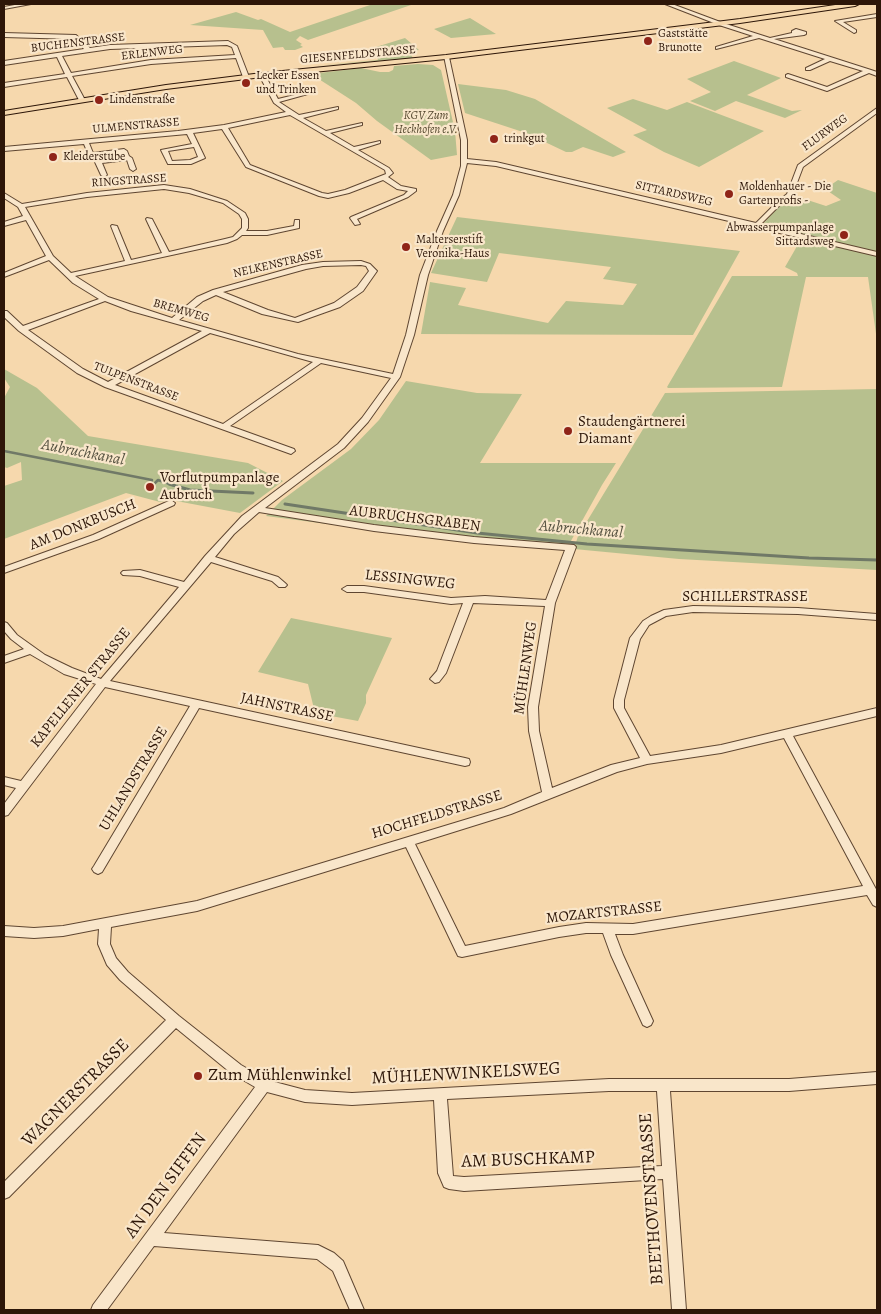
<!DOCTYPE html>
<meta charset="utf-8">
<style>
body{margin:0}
#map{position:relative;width:881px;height:1314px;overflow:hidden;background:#f6d8ad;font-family:Alegreya,serif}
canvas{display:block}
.frame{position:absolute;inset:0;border:5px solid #2d1608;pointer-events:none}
</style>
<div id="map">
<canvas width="881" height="1314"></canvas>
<div class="frame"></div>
</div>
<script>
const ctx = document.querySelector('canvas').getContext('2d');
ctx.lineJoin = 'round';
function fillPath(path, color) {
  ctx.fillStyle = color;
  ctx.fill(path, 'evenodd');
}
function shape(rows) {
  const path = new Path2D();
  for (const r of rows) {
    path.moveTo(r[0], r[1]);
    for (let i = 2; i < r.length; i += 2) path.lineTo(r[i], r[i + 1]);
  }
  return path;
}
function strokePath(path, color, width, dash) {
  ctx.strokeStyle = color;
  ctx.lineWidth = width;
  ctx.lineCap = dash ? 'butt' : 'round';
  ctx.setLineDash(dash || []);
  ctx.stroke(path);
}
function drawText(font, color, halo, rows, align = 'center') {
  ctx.font = font + ' Alegreya,serif';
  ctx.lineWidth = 4.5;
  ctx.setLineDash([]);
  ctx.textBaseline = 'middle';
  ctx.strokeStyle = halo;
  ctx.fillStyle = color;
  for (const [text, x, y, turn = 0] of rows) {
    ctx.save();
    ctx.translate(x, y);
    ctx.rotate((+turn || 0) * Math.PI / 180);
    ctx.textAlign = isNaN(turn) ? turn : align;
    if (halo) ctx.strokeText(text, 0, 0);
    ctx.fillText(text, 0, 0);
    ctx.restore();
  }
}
fillPath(shape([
 [373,4,414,4,308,40,300,36,296,40,302,44,300,45,303,47,295,50,285,50,283,47,273,48,263,30,190,25,236,12,258,20,261,19,290,32],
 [470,18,496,34,451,38,434,29],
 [405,38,419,50,409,52,413,58,316,66,378,60,375,53,363,51],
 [734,61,781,78,747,95,792,111,802,110,785,118,736,101,715,111,690,101,711,92,687,79],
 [418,64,433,65,441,70,455,131,457,155,431,160,377,121,356,103,311,74,361,68,380,72,389,72,393,70,394,66],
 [458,84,506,90,535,99,626,152,613,157,583,147,572,152,566,152,526,133,465,113],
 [633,99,667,110,687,102,764,131,699,167,664,152,633,135,647,130,607,108],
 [838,180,877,193,877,252,762,225,782,203,792,195,826,206,841,200,825,189],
 [457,217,740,251,693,335,421,334,430,282,466,288,458,305,548,323,566,301,623,305,637,284,603,279,611,267,499,253,487,282,431,273],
 [808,239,877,255,877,341,868,277,806,277,782,387,668,388,667,387,732,276,798,276,797,273,785,267,800,241,806,242],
 [4,369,37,388,88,436,248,463,283,481,240,513,171,500,160,502,126,493,4,539,4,486,22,480,21,462,7,468,4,467,4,398,10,387,4,378],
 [406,381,477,393,522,394,480,463,616,463,602,485,567,548,473,543,266,516,282,500,351,449,379,420],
 [877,389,877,570,679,559,574,549,578,536,665,393],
 [291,618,392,638,366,695,366,703,358,721,315,713,308,684,258,672]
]), '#b7c08e');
strokePath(shape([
 [4,451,152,480,151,484],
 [154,484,158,480,173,485]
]), '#707967', 2.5);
strokePath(shape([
 [169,484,190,490,253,493],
 [285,504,477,533,587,544,809,558,877,560]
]), '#707967', 3);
const minor = shape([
 [20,4,31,4,4,9,4,7,20,4],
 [665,4,672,4,723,23,770,38,792,33,792,31,796,29,806,32,806,34,804,35,774,39,871,70,877,72,877,76,869,73,827,91,786,77,786,75,788,74,827,87,863,71,830,61,810,70,806,70,806,68,825,59,759,38,716,49,716,47,753,36,719,25,665,4],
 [877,14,877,17,843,22,856,30,856,32,854,33,835,21,877,14],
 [4,33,76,35,90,48,110,45,228,41,237,46,249,77,246,79,243,77,236,58,151,64,72,76,85,100,82,102,79,100,67,77,4,87,4,83,65,74,57,57,4,65,4,61,84,49,75,39,4,37,4,33],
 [227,45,232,47,235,55,151,60,71,73,62,56,110,49,227,45],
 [444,56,449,57,467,140,467,159,496,162,756,223,778,201,787,194,798,165,877,108,877,113,803,167,792,196,782,203,762,223,763,225,877,252,877,256,496,166,467,163,459,195,443,231,428,275,414,335,400,377,368,422,344,448,265,508,374,525,474,537,574,545,576,547,555,603,538,707,539,731,552,788,611,765,640,758,614,708,614,700,630,638,643,621,651,616,664,610,693,606,798,608,877,614,877,620,798,614,693,612,666,616,649,625,640,639,624,700,624,708,650,756,721,745,877,708,877,716,793,736,877,891,877,907,873,905,867,895,633,934,615,934,623,955,653,1021,651,1025,647,1027,643,1025,611,955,603,933,586,933,559,937,462,957,458,956,406,847,197,911,111,927,110,944,116,958,128,972,179,1016,241,1065,267,1080,305,1090,352,1093,609,1079,789,1079,877,1072,877,1084,789,1091,670,1091,686,1310,672,1310,663,1179,464,1191,449,1189,444,1187,438,1173,434,1100,352,1105,305,1102,267,1092,164,1233,318,1245,334,1253,343,1261,364,1310,350,1310,333,1271,317,1259,154,1246,107,1310,91,1310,93,1305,255,1087,231,1073,176,1028,9,1197,4,1199,4,1182,166,1020,120,980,107,965,98,944,99,929,63,936,34,938,4,936,4,926,34,928,63,926,197,901,504,808,542,792,529,731,528,707,545,606,473,603,446,673,439,682,435,683,430,679,437,671,463,603,451,604,364,592,347,592,342,589,347,586,364,586,451,598,485,596,546,600,565,550,474,543,374,531,259,512,234,534,215,557,278,577,285,583,287,585,285,587,279,587,272,581,211,562,110,681,465,758,469,759,470,762,469,765,465,766,199,708,102,872,98,874,94,872,92,869,94,866,190,706,105,687,8,815,4,816,4,804,16,788,4,785,4,777,21,781,96,684,64,674,30,654,4,663,4,656,24,649,11,639,4,631,4,622,7,623,17,635,45,655,72,668,101,679,179,587,140,576,123,575,121,573,123,571,140,570,184,582,205,556,242,516,338,444,362,418,391,378,321,363,230,426,294,449,295,451,291,454,105,387,77,373,19,331,4,317,4,311,7,311,23,326,99,299,73,283,49,260,4,277,4,273,46,256,26,220,4,226,4,222,23,216,18,207,4,198,4,193,22,204,87,193,164,185,190,189,227,201,245,213,248,219,248,228,246,231,267,231,294,226,295,220,299,220,299,228,267,235,242,235,237,239,227,243,75,276,108,297,172,318,197,297,213,290,302,265,323,262,361,261,370,264,377,271,363,291,340,307,298,322,262,314,216,295,203,301,179,320,298,354,393,374,406,335,420,275,437,231,453,195,461,166,461,140,444,56],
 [164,189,189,193,223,203,239,214,242,219,242,228,233,237,225,239,169,252,152,219,147,218,146,219,162,253,131,260,117,226,112,225,111,226,125,261,71,273,53,256,25,207,87,197,164,189],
 [361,265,366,266,369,271,357,287,334,303,295,318,268,310,223,292,306,269,323,266,361,265],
 [105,301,131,311,202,331,108,382,83,369,28,330,105,301],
 [210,333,313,362,223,424,115,385,210,333],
 [784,738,863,886,633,924,586,923,559,927,465,946,415,844,511,814,617,772,647,764,721,753,784,738],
 [609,1091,657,1091,662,1166,464,1177,453,1176,447,1099,609,1091],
 [262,73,265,75,278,99,315,90,315,92,279,102,299,115,338,107,338,109,303,118,326,131,362,123,362,125,330,133,354,147,380,141,380,143,358,150,389,168,393,173,388,177,401,186,416,189,416,191,408,197,357,219,360,224,355,225,350,218,351,217,404,195,408,191,397,189,383,180,349,193,328,198,319,196,246,167,222,129,193,133,205,158,191,164,168,164,161,150,192,144,187,134,89,143,93,153,124,149,127,151,129,156,132,158,136,169,133,171,130,169,127,160,102,163,107,175,104,177,101,175,95,162,96,161,122,157,122,153,89,156,84,144,4,151,4,147,178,131,224,125,286,112,274,103,259,75,262,73],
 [290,115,385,170,386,174,345,190,328,194,322,193,250,165,228,128,290,115],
 [194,147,198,157,190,160,172,161,168,151,194,147],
 [171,500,175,503,174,505,99,539,4,573,4,567,93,535,171,500]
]);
const major = shape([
 [842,4,859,4,855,6,740,23,446,59,262,77,166,89,4,115,4,111,166,85,262,73,446,55,740,19,842,4]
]);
strokePath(minor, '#5f4631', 2);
strokePath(major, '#2d1608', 2);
fillPath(minor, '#f9e6ca');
fillPath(major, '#f6d8ad');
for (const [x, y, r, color] of [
 [648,41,5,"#8f2418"],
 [246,83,5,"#8f2418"],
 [99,100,5,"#8f2418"],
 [494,139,5,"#8f2418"],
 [53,157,5,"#8f2418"],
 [729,194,5,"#8f2418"],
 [844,235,5,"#8f2418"],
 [406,247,5,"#8f2418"],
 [568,431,5,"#8f2418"],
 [150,487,5,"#8f2418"],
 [198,1076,5,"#8f2418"]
]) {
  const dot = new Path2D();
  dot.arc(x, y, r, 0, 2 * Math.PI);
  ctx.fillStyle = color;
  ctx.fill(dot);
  strokePath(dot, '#f9e6ca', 2);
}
drawText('12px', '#2d1608', '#f9e6ca', [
 ["Gaststätte",658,34],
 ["Brunotte",658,48],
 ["Lecker Essen",256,76],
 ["und Trinken",256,90],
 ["Lindenstraße",109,100],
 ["trinkgut",504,139],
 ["Kleiderstube",63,157],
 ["Moldenhauer - Die",739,187],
 ["Gartenprofis -",739,201],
 ["Abwasserpumpanlage",834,228,"right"],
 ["Sittardsweg",834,242,"right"],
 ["Malterserstift",416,240],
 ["Veronika-Haus",416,254]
], 'left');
drawText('12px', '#2d1608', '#f9e6ca', [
 ["BUCHENSTRASSE",78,43,-7],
 ["ERLENWEG",152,53,-7],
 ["GIESENFELDSTRASSE",358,55,-5],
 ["ULMENSTRASSE",136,126,-5],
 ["FLURWEG",825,133,-36],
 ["RINGSTRASSE",129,181,-4],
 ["SITTARDSWEG",674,194,13],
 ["NELKENSTRASSE",278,264,-13],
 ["BREMWEG",181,311,16],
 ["TULPENSTRASSE",136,382,21]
]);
drawText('italic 12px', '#564930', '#f9e6ca', [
 ["KGV Zum",426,116],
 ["Heckhofen e.V.",426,130]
]);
drawText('15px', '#2d1608', '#f9e6ca', [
 ["Staudengärtnerei",578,422],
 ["Diamant",578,439],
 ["Vorflutpumpanlage",160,478],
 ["Aubruch",160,495]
], 'left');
drawText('15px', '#2d1608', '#f9e6ca', [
 ["AUBRUCHSGRABEN",415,519,7],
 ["AM DONKBUSCH",83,525,-22],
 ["LESSINGWEG",410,580,6],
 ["SCHILLERSTRASSE",745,597],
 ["MÜHLENWEG",526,668,-82],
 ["KAPELLENER STRASSE",81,688,-51],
 ["JAHNSTRASSE",287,708,12],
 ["UHLANDSTRASSE",134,779,-59],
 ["HOCHFELDSTRASSE",437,815,-17],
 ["MOZARTSTRASSE",604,913,-6]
]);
drawText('italic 16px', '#54503f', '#f9e6ca', [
 ["Aubruchkanal",83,453,11],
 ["Aubruchkanal",581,530,5]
]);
drawText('18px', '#2d1608', '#f9e6ca', [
 ["MÜHLENWINKELSWEG",466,1074,-3],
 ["WAGNERSTRASSE",76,1093,-45],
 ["AM BUSCHKAMP",528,1160,-2],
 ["AN DEN SIFFEN",166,1186,-54],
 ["BEETHOVENSTRASSE",652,1199,-94]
]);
drawText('18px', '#2d1608', '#f9e6ca', [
 ["Zum Mühlenwinkel",208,1076]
], 'left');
</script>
